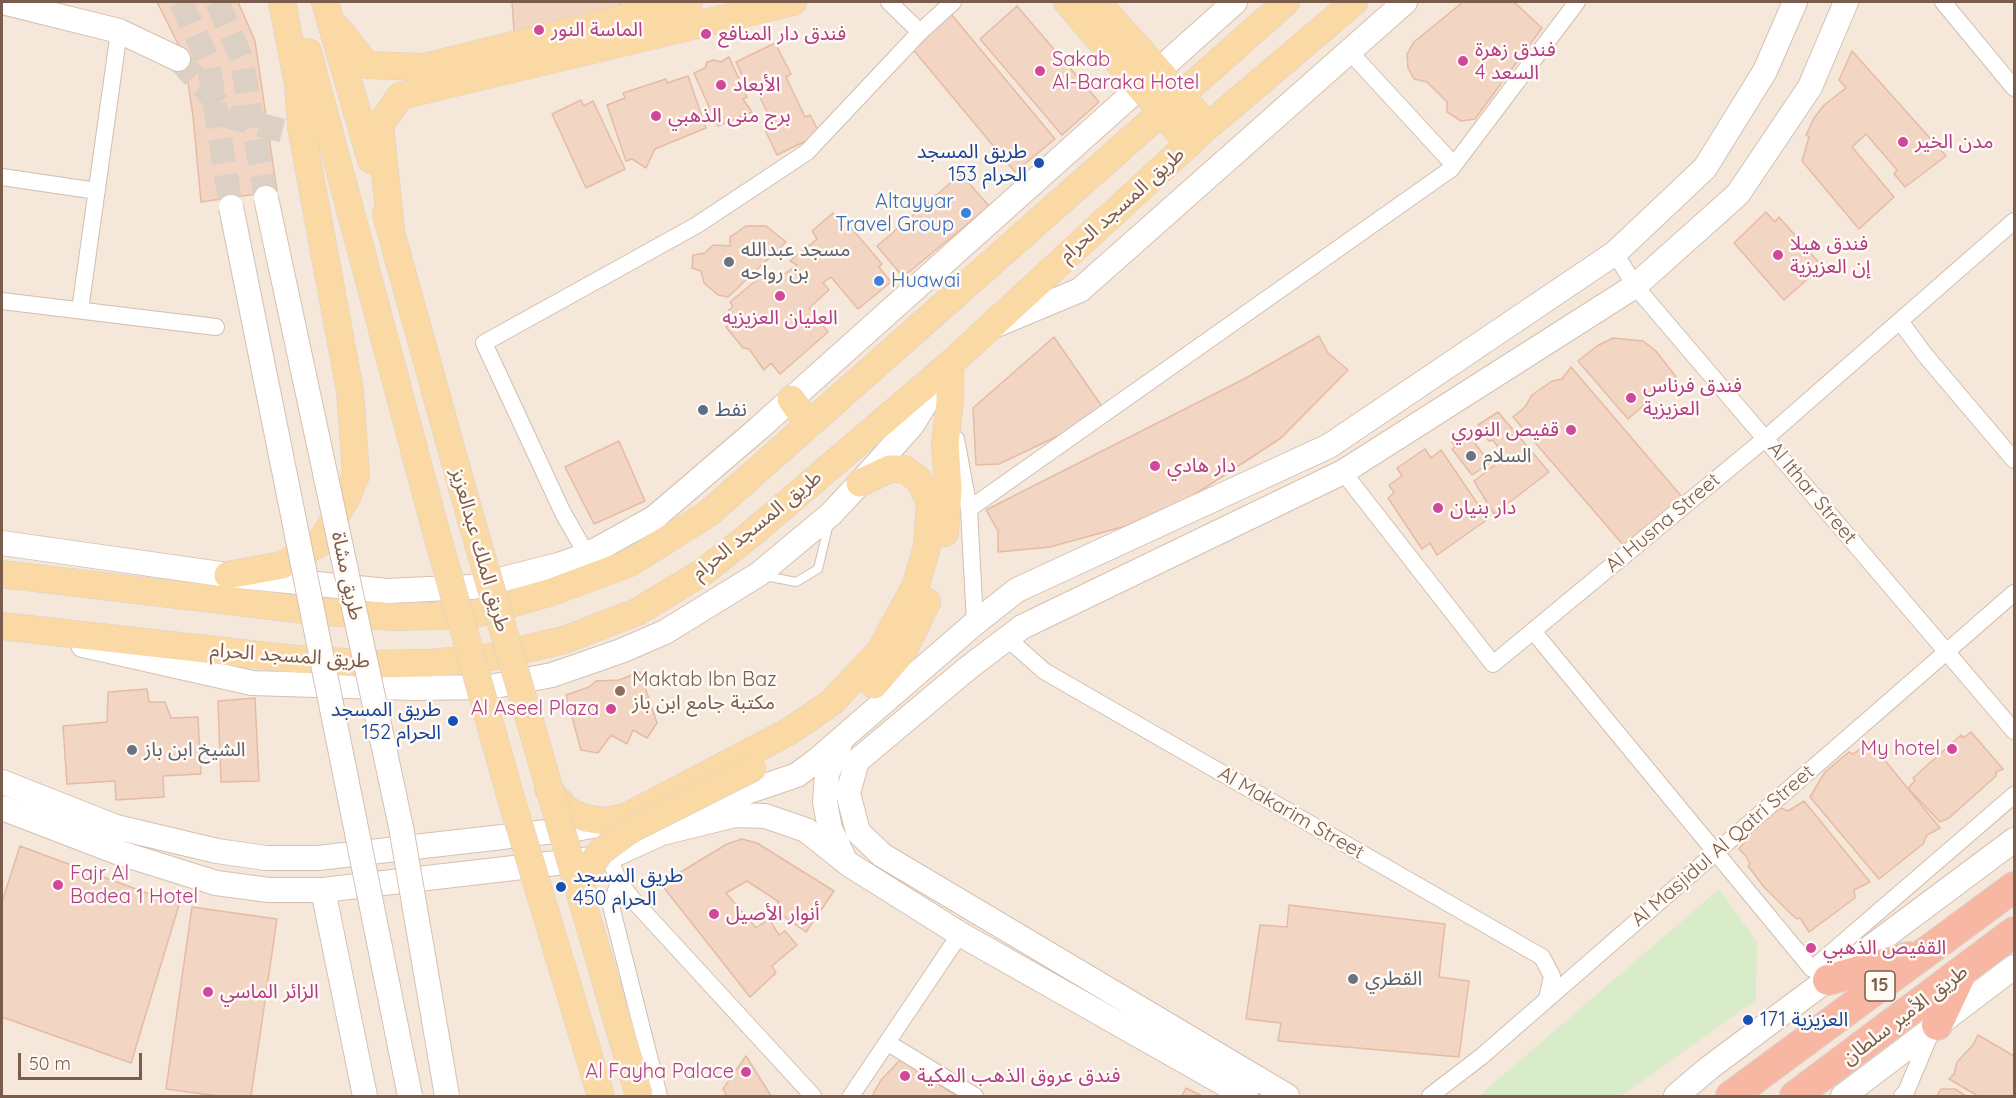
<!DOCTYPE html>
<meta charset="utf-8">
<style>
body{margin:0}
#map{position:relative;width:2016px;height:1098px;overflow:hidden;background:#fdf6ec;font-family:Quicksand,sans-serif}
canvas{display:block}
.frame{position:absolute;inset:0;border:3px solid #7a5c4d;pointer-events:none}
.scale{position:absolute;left:18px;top:1053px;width:124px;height:27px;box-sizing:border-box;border:3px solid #7a5c4d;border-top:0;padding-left:8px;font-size:18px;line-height:21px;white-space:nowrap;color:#7a5c4d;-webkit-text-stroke:4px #fffaf3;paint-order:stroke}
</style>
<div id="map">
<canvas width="2016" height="1098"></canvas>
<div class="frame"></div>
<div class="scale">50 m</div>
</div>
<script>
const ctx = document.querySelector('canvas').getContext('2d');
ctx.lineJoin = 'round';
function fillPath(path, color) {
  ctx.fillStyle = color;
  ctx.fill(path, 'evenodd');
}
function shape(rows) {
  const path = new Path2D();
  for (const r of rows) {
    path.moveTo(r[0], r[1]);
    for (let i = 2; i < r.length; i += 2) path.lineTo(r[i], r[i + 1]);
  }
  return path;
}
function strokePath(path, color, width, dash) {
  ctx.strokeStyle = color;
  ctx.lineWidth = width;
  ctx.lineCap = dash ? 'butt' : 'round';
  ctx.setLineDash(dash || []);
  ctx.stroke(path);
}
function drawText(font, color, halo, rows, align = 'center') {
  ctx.font = font + ' Quicksand,"Noto Sans Arabic",sans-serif';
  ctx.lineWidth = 5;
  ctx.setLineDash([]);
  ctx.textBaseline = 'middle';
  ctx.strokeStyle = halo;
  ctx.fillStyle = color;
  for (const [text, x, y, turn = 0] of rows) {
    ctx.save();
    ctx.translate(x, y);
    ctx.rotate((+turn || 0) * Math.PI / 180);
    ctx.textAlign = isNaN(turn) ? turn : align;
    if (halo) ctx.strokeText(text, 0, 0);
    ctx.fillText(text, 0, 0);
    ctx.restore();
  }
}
fillPath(shape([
 [2,2,2014,2,2014,1096,2,1096]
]), '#f5e8da');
fillPath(shape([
 [1719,889,1757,942,1756,1000,1621,1096,1479,1096]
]), '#d8ecc9');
const building = shape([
 [157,2,238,2,255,41,277,191,201,202,193,116,184,56,157,2],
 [512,2,621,2,616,15,515,44,512,2],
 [1463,2,1514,2,1542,28,1475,119,1461,121,1447,112,1447,102,1427,82,1414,79,1408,68,1407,54,1414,42,1463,2],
 [1017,6,1099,102,1062,135,980,39,1017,6],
 [951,14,1055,139,1015,172,911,47,951,14],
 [775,43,791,74,786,77,805,117,810,115,820,134,777,155,765,130,774,126,754,85,748,89,736,62,775,43],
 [1852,51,1946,156,1905,187,1894,174,1897,170,1866,134,1852,147,1894,197,1859,229,1802,161,1809,137,1806,135,1814,118,1824,105,1846,88,1839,80,1852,51],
 [729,57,747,97,743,99,752,112,718,126,714,117,708,113,709,107,694,73,705,68,707,62,714,60,721,62,729,57],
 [688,76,706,128,655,149,646,168,632,159,626,161,607,105,625,98,623,93,666,79,667,83,688,76],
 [581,100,584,106,593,101,625,169,586,188,552,114,581,100],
 [961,174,989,206,903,277,877,246,961,174],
 [1766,212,1775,222,1779,217,1822,266,1784,300,1734,243,1766,212],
 [833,213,844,226,848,224,882,264,879,267,891,282,858,309,831,277,823,283,829,290,809,308,828,332,780,374,771,363,764,370,749,349,743,348,726,327,732,322,725,314,733,306,730,302,765,273,770,279,776,274,780,277,797,265,790,261,817,239,812,231,833,213],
 [746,226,766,226,786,242,728,297,718,295,704,283,701,271,692,268,693,255,705,253,713,245,730,246,730,237,746,226],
 [1319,336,1328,353,1348,370,1281,438,1191,497,1126,526,1050,547,998,552,998,531,986,510,1246,378,1319,336],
 [1054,337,1103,408,1081,425,999,464,976,465,973,408,1054,337],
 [1613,338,1643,341,1656,351,1676,377,1628,419,1578,361,1597,346,1613,338],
 [1571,367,1682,497,1625,547,1513,417,1525,407,1532,395,1552,381,1562,379,1571,367],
 [1498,412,1549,472,1494,514,1474,481,1505,457,1493,440,1489,441,1478,425,1498,412],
 [1467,433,1490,463,1472,475,1452,449,1455,447,1452,442,1467,433],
 [619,441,645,501,594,524,565,467,619,441],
 [1425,449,1431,458,1441,450,1488,519,1437,555,1430,543,1422,549,1388,498,1394,493,1389,485,1402,476,1397,468,1425,449],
 [640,672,657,723,647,738,633,730,627,744,611,735,598,753,581,750,566,695,589,687,596,681,619,680,640,672],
 [147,689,149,702,165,702,171,718,198,717,201,774,163,776,164,797,116,800,115,781,67,784,63,726,107,722,108,692,147,689],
 [255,698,259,781,221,782,218,701,255,698],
 [1971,732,2003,769,1996,772,1996,776,1949,818,1940,822,1908,788,1915,781,1913,778,1961,735,1963,738,1971,732],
 [1870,742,1940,828,1927,835,1923,844,1879,879,1810,797,1825,772,1849,752,1853,754,1870,742],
 [1804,801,1870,882,1854,890,1855,898,1809,932,1800,918,1797,919,1792,915,1764,887,1748,866,1750,864,1746,856,1739,849,1750,835,1750,831,1766,816,1781,808,1788,811,1804,801],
 [742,839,757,843,834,891,806,932,773,909,779,902,747,881,726,893,756,928,769,919,779,935,785,931,797,945,772,966,776,973,750,997,661,884,727,844,742,839],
 [20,846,179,905,131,1063,2,1017,2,902,20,846],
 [1289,905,1445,924,1439,977,1469,981,1459,1057,1278,1041,1281,1023,1246,1019,1260,925,1287,927,1289,905],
 [192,907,277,919,251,1096,218,1096,166,1089,192,907],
 [1978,1035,2014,1056,2014,1096,1978,1096,1949,1079,1954,1074,1957,1062,1973,1045,1978,1035],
 [746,1056,771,1096,727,1096,723,1089,746,1056],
 [900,1060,957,1096,872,1096,881,1080,900,1060],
 [1186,1088,1202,1096,1182,1096,1186,1088],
 [1941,1089,1955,1089,1966,1096,1937,1096,1941,1089]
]);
fillPath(building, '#f3d5c3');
strokePath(building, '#e6bba3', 1.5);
strokePath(shape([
 [181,2,208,61,231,207],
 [217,2,241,57,266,198],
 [178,59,230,117,284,131,301,127]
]), '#dcd0c4', 24, [24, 12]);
const lane = shape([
 [765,576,796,582,818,569,829,523]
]);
const street = shape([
 [889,2,920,32],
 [1943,2,2014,88],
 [1349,51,1454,165],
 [2,177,97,191],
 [1615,253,1635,286,2014,731],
 [2,301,216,327],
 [80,310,119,31],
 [1900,321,1925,355,2014,460],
 [956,439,969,509,975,623],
 [1343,472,1493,664,1766,438,2014,221],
 [969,509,1451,169,1577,2],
 [587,555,563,513,484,343,697,225,807,152,920,32,953,2],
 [1533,631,1812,969,2014,795],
 [1007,638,1044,671,1542,957,1552,976,1547,999],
 [609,857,619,882,633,900,813,1096],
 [619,882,611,906,659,1096],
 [888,1043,975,1096],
 [851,1096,960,934],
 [1430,1096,1482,1056,2014,593],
 [1902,1096,1906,1092,1932,1030]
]);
const secondary = shape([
 [2,2,119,31,178,59],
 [994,326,1080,290,1405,2],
 [2,543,228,575,387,591,472,587,558,565,587,555,654,518,758,429,1235,2],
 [83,645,252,683,413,688,490,687,552,675,621,651,665,632,759,574,831,514,860,483,912,425,943,375],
 [840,744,827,774,825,802,830,829,843,856],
 [2,782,116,827,217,851,266,858,318,858,581,828,609,823],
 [690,805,738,795,797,775,817,760,975,623,1017,590,1329,446,1615,253,1705,168,1765,71,1795,2],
 [2,808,117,852,216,883,269,890,323,890,609,857,662,833,735,815,765,816,806,830,850,865,960,934,1246,1096],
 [323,890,365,1096],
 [1287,1096,882,855,858,832,848,793,857,761,968,668,1022,627,1343,472,1635,286,1738,194,1810,87,1846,2],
 [1676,1096,1709,1068,2014,840],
 [1843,1096,2014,967]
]);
const primary = shape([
 [325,2,371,160],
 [1067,2,1189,144],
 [1097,2,1208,126],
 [338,29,367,65,424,67,689,2],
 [308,52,434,524],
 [386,214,470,516],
 [391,230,380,125,400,96,793,2],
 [791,399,809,424],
 [945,533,948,489,945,443,950,402,950,364],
 [2,574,313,611,394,617,471,615,552,592,630,563,709,513,1286,2],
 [228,575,282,565,320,543,346,499,356,475,350,391,301,127,298,84,282,2],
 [2,626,286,658,371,664,429,663,486,658,564,640,637,612,703,572,750,535,950,364,1208,126,1354,2],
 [874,685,904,650,927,602],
 [548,789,567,810,585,818,604,821,626,817,790,731,832,702,880,651,916,585,927,547,930,502,919,480,904,469,890,469,860,483]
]);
const highway = shape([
 [1828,980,1908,957],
 [1937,1025,1960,976],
 [1731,1096,2014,887],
 [1795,1096,2014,932]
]);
strokePath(lane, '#d1beb0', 10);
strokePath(street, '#d1beb0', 18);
strokePath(secondary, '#d6c0b0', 26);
strokePath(primary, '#dad1cd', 28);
strokePath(highway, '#dad1cd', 32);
strokePath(lane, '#fff', 8);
strokePath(street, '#fff', 16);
strokePath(secondary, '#fff', 24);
strokePath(primary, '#fbd9a5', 27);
strokePath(highway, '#f7b7a3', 30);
const secondaryBridge = shape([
 [266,198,401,827,447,1096],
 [231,207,410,1096]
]);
const primaryBridge = shape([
 [470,516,639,1096],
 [434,524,511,798,601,1096],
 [580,894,586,874,600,852,630,830,753,768]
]);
strokePath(secondaryBridge, '#d6c0b0', 26, []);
strokePath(primaryBridge, '#dad1cd', 28, []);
strokePath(secondaryBridge, '#fff', 24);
strokePath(primaryBridge, '#fbd9a5', 27);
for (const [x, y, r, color] of [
 [539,30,6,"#d1479c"],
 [706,34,6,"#d1479c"],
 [1463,61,6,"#d1479c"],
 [1040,71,6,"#d1479c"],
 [721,85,6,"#d1479c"],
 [656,116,6,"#d1479c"],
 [1903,142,6,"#d1479c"],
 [1039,163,6,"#1a4fb4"],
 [966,213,6,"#3f7fe0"],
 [1778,255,6,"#d1479c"],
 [729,262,6,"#6b7280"],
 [879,281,6,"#3f7fe0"],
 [780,296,6,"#d1479c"],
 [1631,398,6,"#d1479c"],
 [703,410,6,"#5c6f8a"],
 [1571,430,6,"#d1479c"],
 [1471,456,6,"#6b7280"],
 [1155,466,6,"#d1479c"],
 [1438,508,6,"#d1479c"],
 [620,691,6,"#8d6e63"],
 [611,709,6,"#d1479c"],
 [453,721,6,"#1a4fb4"],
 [1952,749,6,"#d1479c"],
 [132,750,6,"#6b7280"],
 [58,885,6,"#d1479c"],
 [561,887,6,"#1a4fb4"],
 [714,914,6,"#d1479c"],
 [1811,948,6,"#d1479c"],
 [1353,979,6,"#6b7280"],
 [208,992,6,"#d1479c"],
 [1748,1020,6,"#1a4fb4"],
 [746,1072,6,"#d1479c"],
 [905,1076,6,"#d1479c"]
]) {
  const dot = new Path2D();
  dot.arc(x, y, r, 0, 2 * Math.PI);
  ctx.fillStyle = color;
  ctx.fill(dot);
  strokePath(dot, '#fffaf3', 2);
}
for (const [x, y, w] of [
 [1880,986,30]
]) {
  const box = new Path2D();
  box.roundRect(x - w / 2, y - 15, w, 30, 4.5);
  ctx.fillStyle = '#fffaf3';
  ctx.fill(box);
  strokePath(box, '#7a5c4d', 1.5);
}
drawText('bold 18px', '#7a5c4d', null, [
 ["15",1880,986]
]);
drawText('20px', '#b23c85', '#fffaf3', [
 ["الماسة النور",551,30],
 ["فندق دار المنافع",718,34],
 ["فندق زهرة",1475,50],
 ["السعد 4",1475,73],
 ["Sakab",1052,60],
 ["Al-Baraka Hotel",1052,83],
 ["الأبعاد",733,85],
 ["برج منى الذهبي",668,116],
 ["مدن الخير",1915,142],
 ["فندق هيلا",1790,244],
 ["إن العزيزية",1790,267],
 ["العليان العزيزيه",780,318,"center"],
 ["فندق فرناس",1643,386],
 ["العزيزية",1643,409],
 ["قفيص النوري",1559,430,"right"],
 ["دار هادي",1167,466],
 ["دار بنيان",1450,508],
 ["Al Aseel Plaza",599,709,"right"],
 ["My hotel",1940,749,"right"],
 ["Fajr Al",70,874],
 ["Badea 1 Hotel",70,897],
 ["أنوار الأصيل",726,914],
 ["القفيص الذهبي",1823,948],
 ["الزائر الماسي",220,992],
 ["Al Fayha Palace",734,1072,"right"],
 ["فندق عروق الذهب المكية",917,1076]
], 'left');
drawText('20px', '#164399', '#fffaf3', [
 ["طريق المسجد",1027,152],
 ["الحرام 153",1027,175],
 ["طريق المسجد",441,710],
 ["الحرام 152",441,733],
 ["طريق المسجد",573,876,"left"],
 ["الحرام 450",573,899,"left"],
 ["العزيزية 171",1760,1020,"left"]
], 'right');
drawText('20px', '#366cbe', '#fffaf3', [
 ["Altayyar",954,202],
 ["Travel Group",954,225],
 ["Huawai",891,281,"left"]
], 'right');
drawText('20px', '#7a5c4d', '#fffaf3', [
 ["طريق المسجد الحرام",1122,205,-42],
 ["Al Ithar Street",1812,493,50],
 ["Al Husna Street",1663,523,-40],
 ["طريق المسجد الحرام",757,525,-39],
 ["طريق الملك عبدالعزيز",480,550,74],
 ["طريق مشاة",347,576,78],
 ["طريق المسجد الحرام",290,656,4],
 ["Al Makarim Street",1291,813,30],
 ["Al Masjidul Al Qatri Street",1723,846,-41],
 ["طريق الأمير سلطان",1905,1015,-37]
]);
drawText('20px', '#5b616d', '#fffaf3', [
 ["مسجد عبدالله",741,250],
 ["بن رواحه",741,273],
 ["السلام",1483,456],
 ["الشيخ ابن باز",144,750],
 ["القطري",1365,979]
], 'left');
drawText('20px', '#4e5e75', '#fffaf3', [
 ["نفط",715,410]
], 'left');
drawText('20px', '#785e54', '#fffaf3', [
 ["Maktab Ibn Baz",632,680],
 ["مكتبة جامع ابن باز",632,703]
], 'left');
</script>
